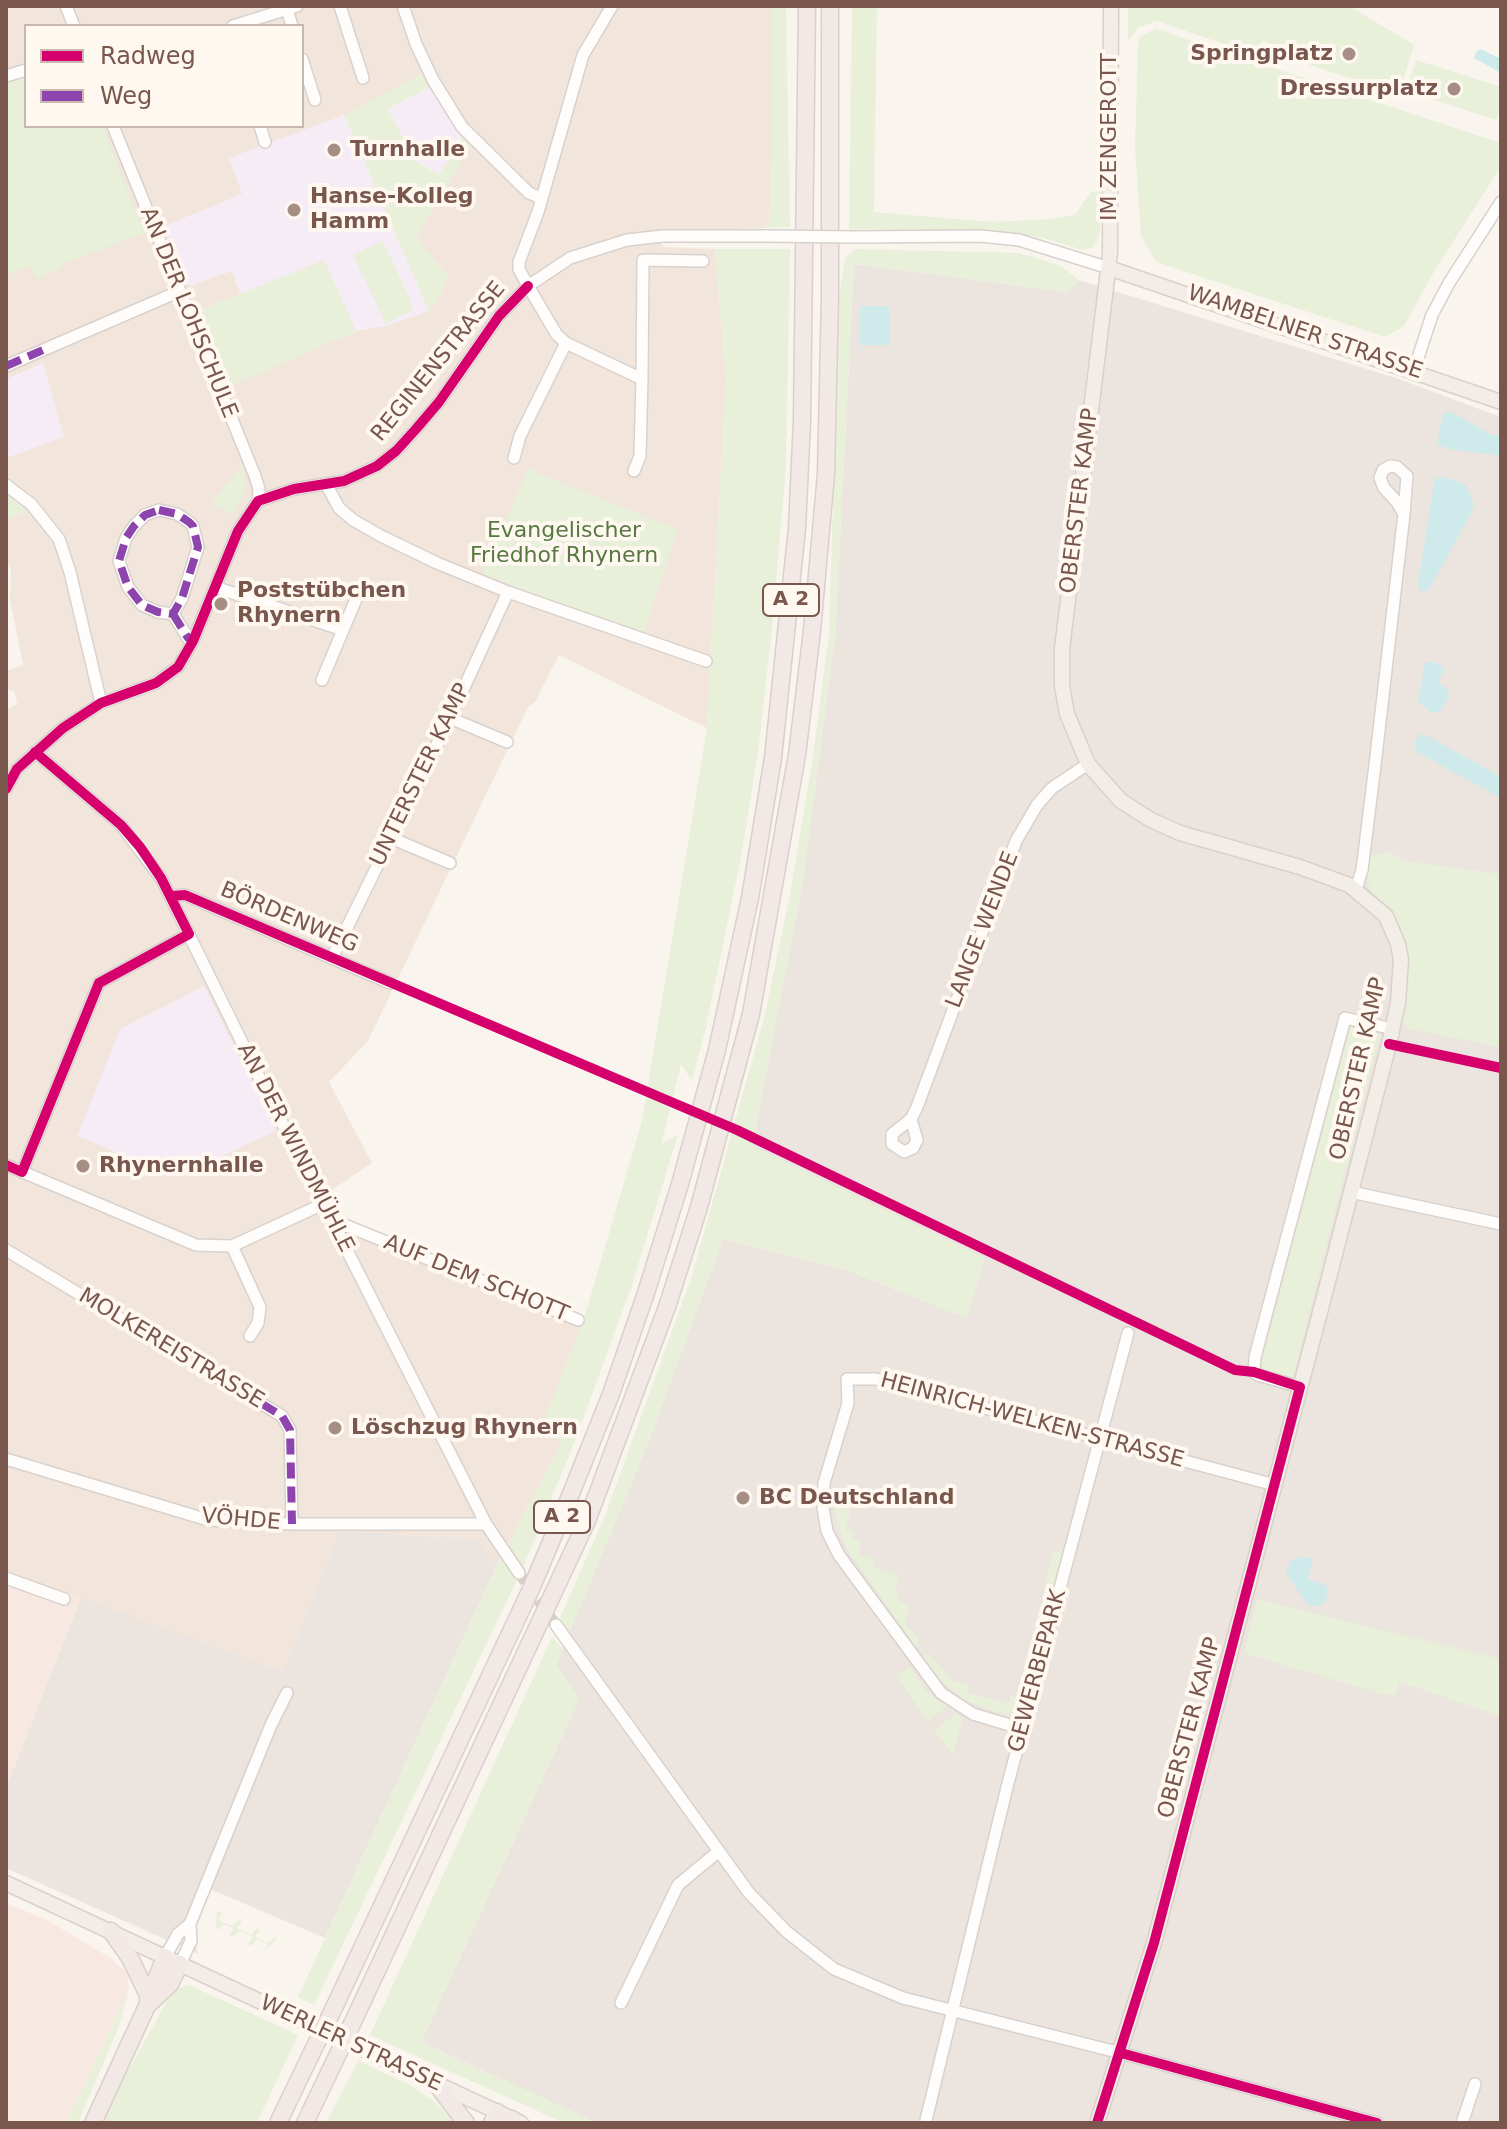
<!DOCTYPE html>
<meta charset="utf-8">
<style>
body{margin:0}
#map{position:relative;width:1507px;height:2129px;overflow:hidden;background:#f9f4ee;font-family:"DejaVu Sans",sans-serif}
canvas{display:block}
.frame{position:absolute;inset:0;border:8px solid #79574c;pointer-events:none}
.legend{position:absolute;left:24px;top:24px;width:280px;height:104px;box-sizing:border-box;background:#fff8f1;border:2px solid #c9b8af;margin:0;padding:10px 14px;list-style:none;font-size:24px;color:#79574c}
.legend li{display:flex;align-items:center;gap:16px;height:40px}
.legend b{width:40px;border:2px solid #c9b8af}
</style>
<div id="map">
<canvas width="1507" height="2129"></canvas>
<div class="frame"></div>
<ul class="legend">
<li><b style="height:10px;background:#d6006c"></b>Radweg</li>
<li><b style="height:10px;background:#8e44ad"></b>Weg</li>
</ul>
</div>
<script>
const ctx = document.querySelector('canvas').getContext('2d');
ctx.lineJoin = 'round';
function fillPath(path, color) {
  ctx.fillStyle = color;
  ctx.fill(path, 'evenodd');
}
function shape(rows) {
  const path = new Path2D();
  for (const r of rows) {
    path.moveTo(r[0], r[1]);
    for (let i = 2; i < r.length; i += 2) path.lineTo(r[i], r[i + 1]);
  }
  return path;
}
function strokePath(path, color, width, dash) {
  ctx.strokeStyle = color;
  ctx.lineWidth = width;
  ctx.lineCap = dash ? 'butt' : 'round';
  ctx.setLineDash(dash || []);
  ctx.stroke(path);
}
function drawText(font, color, halo, rows, align = 'center') {
  ctx.font = font + ' "DejaVu Sans",sans-serif';
  ctx.lineWidth = 8;
  ctx.setLineDash([]);
  ctx.textBaseline = 'middle';
  ctx.strokeStyle = halo;
  ctx.fillStyle = color;
  for (const [text, x, y, turn = 0] of rows) {
    ctx.save();
    ctx.translate(x, y);
    ctx.rotate((+turn || 0) * Math.PI / 180);
    ctx.textAlign = isNaN(turn) ? turn : align;
    if (halo) ctx.strokeText(text, 0, 0);
    ctx.fillText(text, 0, 0);
    ctx.restore();
  }
}
fillPath(shape([
 [6,6,772,6,772,160,769,223,764,228,660,232,663,247,715,249,726,379,707,728,559,655,535,702,528,707,368,1041,329,1082,372,1163,323,1196,335,1218,583,1322,544,1423,561,1444,497,1565,477,1539,339,1531,283,1671,6,1572,6,710,17,704,14,690,9,691,6,683,6,671,23,665,10,599,11,568,6,560,6,521,26,509,6,490],
 [26,26,302,26,302,126,26,126],
 [423,74,439,175,463,137,471,145,415,238,447,275,429,310,344,116]
]), '#f2e6dc');
fillPath(shape([
 [6,1572,81,1598,6,1788],
 [6,1903,47,1920,112,1959,127,1974,129,1990,66,2123,6,2123]
]), '#f8e8e2');
fillPath(shape([
 [854,264,1068,292,1079,280,1396,378,1501,417,1501,2123,597,2123,421,2042,579,1699,556,1665,650,1438,723,1239,847,1270,966,1318,984,1259,752,1146,802,886,835,637],
 [339,1531,477,1539,497,1565,325,1938,210,1889,195,1926,194,1941,198,1954,6,1868,6,1788,81,1598,283,1671]
]), '#ece4df');
fillPath(shape([
 [429,87,463,136,439,175,415,161,388,109],
 [344,115,429,311,387,326,356,331,323,260,240,295,232,271,189,286,164,226,242,194,229,158],
 [43,363,64,437,6,458,6,379],
 [204,986,276,1131,176,1177,77,1136,120,1029]
]), '#f5ecf5');
fillPath(shape([
 [772,6,786,6,790,227,764,228,769,223,772,160],
 [852,6,877,6,874,212,992,222,1051,219,1075,215,1091,192,1103,191,1100,231,1097,242,1091,248,1083,250,1044,238,1011,233,849,229],
 [1128,6,1349,6,1414,45,1399,94,1304,63,1263,40,1256,55,1157,21,1139,27,1128,41],
 [1156,29,1500,143,1500,168,1435,270,1404,326,1385,337,1156,262,1141,236,1135,147,1138,44,1141,36],
 [1416,60,1501,87,1501,104,1496,120,1406,91],
 [423,73,429,87,388,109,415,161,439,175,463,136,471,145,416,237,448,275,441,294,429,311,344,115],
 [26,77,26,126,102,126,144,233,61,264,62,268,36,279,30,266,6,275,6,83],
 [383,241,414,309,386,324,353,255],
 [715,249,790,249,786,466,772,628,759,745,741,858,705,1031,692,1081,681,1064,661,1145,678,1134,632,1285,576,1438,524,1565,314,2005,298,1997,497,1565,561,1444,543,1423,583,1322,642,1121,707,728,726,379],
 [854,249,1018,253,1059,265,1079,280,1068,292,854,264,835,637,802,886,752,1146,985,1258,966,1318,847,1270,723,1239,650,1438,570,1632,560,1618,605,1516,691,1279,764,1018,789,900,812,763,829,635,839,298,845,258],
 [324,260,356,331,229,387,198,311],
 [242,465,246,489,232,515,211,503],
 [528,469,677,529,644,634,483,574],
 [6,490,26,509,6,521],
 [1389,852,1404,861,1501,874,1501,1047,1409,1029,1401,1023,1407,977,1406,950,1394,916,1371,891,1366,877,1366,856],
 [1351,1024,1381,1031,1292,1381,1259,1372],
 [843,1490,863,1495,862,1498,854,1496,846,1529,855,1532,853,1539,861,1541,858,1554,875,1559,873,1568,900,1575,895,1593,900,1594,898,1601,910,1605,905,1623,919,1639,916,1647,846,1548,833,1507,834,1492],
 [1056,1551,1062,1553,1050,1599,1045,1596,1044,1590,1053,1553],
 [1257,1599,1501,1659,1501,1716,1400,1682,1395,1695,1385,1695,1244,1653],
 [1042,1610,1047,1610,1023,1702,1020,1708,1010,1714,999,1713,964,1700,943,1682,922,1656,929,1654,954,1681,969,1685,968,1693,1008,1704,1011,1696,1016,1697,1039,1613],
 [552,1637,563,1649,556,1665,579,1699,421,2042,597,2123,564,2123,370,2035],
 [910,1667,925,1689,946,1707,928,1721,896,1676],
 [956,1714,963,1718,953,1755,934,1730],
 [217,1911,223,1913,218,1920,232,1926,238,1920,242,1921,237,1928,251,1935,257,1928,260,1930,255,1937,269,1943,275,1937,276,1940,264,1951,268,1944,257,1939,251,1946,248,1944,253,1937,239,1931,233,1937,229,1935,234,1929,224,1924,218,1930,216,1927],
 [189,1985,298,2035,257,2123,104,2123,114,2096,168,1999,178,1988],
 [129,1990,119,2026,78,2123,66,2123],
 [358,2061,408,2084,436,2103,456,2123,326,2123]
]), '#e8f0d9');
fillPath(shape([
 [1481,49,1501,59,1501,73,1474,58,1476,52],
 [860,306,889,306,889,345,860,345],
 [1451,412,1490,434,1501,437,1501,456,1449,449,1437,444,1443,413],
 [1446,477,1466,485,1474,504,1471,514,1428,591,1420,591,1418,584,1435,478],
 [1425,662,1434,662,1445,668,1438,683,1446,688,1449,696,1440,712,1430,712,1418,702],
 [1422,733,1501,777,1501,798,1417,752,1414,743],
 [1298,1557,1313,1558,1308,1579,1326,1585,1328,1593,1325,1602,1319,1606,1311,1606,1304,1600,1286,1573,1290,1562]
]), '#cfeaea');
strokePath(shape([
 [519,1573,556,1625]
]), '#d9cdc6', 11, [11, 5.5]);
const minor = shape([
 [66,6,74,26],
 [340,6,363,78],
 [403,6,416,44,433,80,462,127,529,193,541,198],
 [612,6,583,55,538,212,519,262,519,269,528,286,557,335,566,343,642,379,640,456,634,471],
 [287,9,292,26],
 [233,26,297,6],
 [302,59,315,100],
 [6,76,26,70],
 [113,126,255,476,259,489,258,501],
 [260,126,265,142],
 [856,237,981,236,1019,240,1109,268],
 [6,366,180,291],
 [1414,370,1432,315,1449,283,1501,202],
 [642,379,643,260,703,261],
 [514,458,520,436,566,343],
 [326,484,339,508,353,520,381,536,437,563,508,592,706,661],
 [6,485,31,504,59,539,70,572,101,703],
 [159,510,177,514,189,522,193,526,198,547,182,598,173,614,158,612,142,605,128,587,119,561,126,538,134,526,145,515,159,510],
 [215,587,343,630],
 [173,614,188,638,193,641],
 [322,680,359,592],
 [450,718,507,742],
 [35,752,121,825,161,878,262,1083,486,1524,519,1573],
 [6,789,17,769,63,728,101,703,156,683,178,667,193,641,238,531,258,501,294,489,344,481,377,466,396,451,416,429,439,402,499,316,528,286,570,258,627,240,663,236,765,236],
 [391,838,450,863],
 [1356,889,1362,870,1375,765,1404,514,1407,476,1397,467,1390,466,1383,470,1380,478,1384,488,1397,502,1404,514],
 [171,896,185,895,390,983],
 [332,958,450,718,508,592],
 [911,1119,917,1140,913,1148,904,1152,892,1144,892,1134,911,1119,917,1107,1016,841,1037,805,1052,788,1088,764],
 [6,1165,196,1245,232,1246,323,1204],
 [22,1172,99,983,189,934],
 [1351,1192,1501,1224],
 [330,1219,578,1320],
 [232,1246,260,1307,258,1323,250,1336],
 [6,1250,282,1416,290,1430,292,1524],
 [1300,1387,1258,1375,1254,1372,1255,1357,1345,1018,1393,1029],
 [6,1459,208,1520,292,1524,486,1524],
 [6,1578,64,1599],
 [556,1625,749,1893,787,1932,834,1969,903,1998,1121,2053,1377,2123],
 [1023,1729,973,1714,941,1693,839,1555,827,1531,823,1508,824,1483,848,1403,847,1379,876,1379,1275,1485],
 [165,1957,178,1934,190,1924],
 [180,1964,191,1941,190,1924,271,1725,287,1693],
 [621,2003,678,1885,719,1851],
 [926,2120,1007,1787,1128,1333],
 [1462,2123,1475,2084]
]);
const major = shape([
 [1109,268,1501,402],
 [6,1883,521,2123],
 [1097,2123,1154,1943,1324,1297,1389,1044,1398,1003,1401,960,1398,944,1386,916,1349,885,1300,867,1180,833,1151,820,1121,801,1088,764,1067,714,1062,686,1062,649,1110,254,1111,6]
]);
const highway = shape([
 [111,1931,130,1958,148,1995],
 [148,2000,165,1957],
 [331,2014,531,1589,566,1506,611,1394,646,1293,680,1184,717,1050,750,898,773,758,797,528,802,421,807,6],
 [352,2024,587,1521,667,1307,699,1207,751,1014,797,755,812,631,826,474,830,296,830,6],
 [437,2085,466,2123],
 [93,2123,147,2006,170,1984,180,1964],
 [278,2123,316,2044],
 [305,2123,338,2054],
 [492,2123,497,2112],
 [510,2123,512,2119]
]);
strokePath(minor, '#d8d1cc', 14);
strokePath(major, '#dad0cb', 17);
strokePath(highway, '#dad0cb', 19);
strokePath(minor, '#fefdfc', 11);
strokePath(major, '#f3ede7', 14);
strokePath(highway, '#f2e8e6', 16);
const minorBridge = shape([
 [765,236,856,237]
]);
const highwayBridge = shape([
 [316,2044,331,2014],
 [338,2054,352,2024]
]);
strokePath(minorBridge, '#d8d1cc', 14, []);
strokePath(highwayBridge, '#dad0cb', 19, []);
strokePath(minorBridge, '#fefdfc', 11);
strokePath(highwayBridge, '#f2e8e6', 16);
strokePath(shape([
 [6,366,50,347],
 [159,510,177,514,189,522,193,526,198,547,182,598,173,614,158,612,142,605,128,587,119,561,126,538,134,526,145,515,159,510],
 [173,614,188,638,193,641],
 [180,1354,282,1416,290,1430,292,1524]
]), '#8e44ad', 8, [16, 8]);
strokePath(shape([
 [6,789,17,769,63,728,101,703,156,683,178,667,193,641,238,531,258,501,294,489,344,481,377,466,396,451,416,429,439,402,499,316,528,286],
 [171,896,185,895,737,1130,1235,1370,1254,1372,1300,1387,1154,1943,1097,2123],
 [1389,1044,1501,1068],
 [6,1165,22,1172,99,983,189,934,161,878,140,847,121,825,35,752],
 [1121,2053,1377,2123]
]), '#d6006c', 10);
for (const [x, y, r, color] of [
 [1349,54,8,"#a68e85"],
 [1454,89,8,"#a68e85"],
 [334,150,8,"#a68e85"],
 [294,210,8,"#a68e85"],
 [221,604,8,"#a68e85"],
 [83,1166,8,"#a68e85"],
 [335,1428,8,"#a68e85"],
 [743,1498,8,"#a68e85"]
]) {
  const dot = new Path2D();
  dot.arc(x, y, r, 0, 2 * Math.PI);
  ctx.fillStyle = color;
  ctx.fill(dot);
  strokePath(dot, '#fff8f1', 3);
}
for (const [x, y, w] of [
 [791,600,56],
 [562,1517,56]
]) {
  const box = new Path2D();
  box.roundRect(x - w / 2, y - 16, w, 32, 6);
  ctx.fillStyle = '#fff8f1';
  ctx.fill(box);
  strokePath(box, '#79574c', 2);
}
drawText('bold 20px', '#79574c', null, [
 ["A 2",791,600],
 ["A 2",562,1517]
]);
drawText('bold 22px', '#79574c', '#fff8f1', [
 ["Springplatz",1333,54,"right"],
 ["Dressurplatz",1438,89,"right"],
 ["Turnhalle",350,150],
 ["Hanse-Kolleg",310,197],
 ["Hamm",310,222],
 ["Poststübchen",237,591],
 ["Rhynern",237,616],
 ["Rhynernhalle",99,1166],
 ["Löschzug Rhynern",351,1428],
 ["BC Deutschland",759,1498]
], 'left');
drawText('22px', '#79574c', '#fff8f1', [
 ["IM ZENGEROTT",1110,137,-90],
 ["AN DER LOHSCHULE",188,313,68],
 ["WAMBELNER STRASSE",1305,333,19],
 ["REGINENSTRASSE",439,362,-51],
 ["OBERSTER KAMP",1080,501,-83],
 ["UNTERSTER KAMP",421,775,-64],
 ["BÖRDENWEG",289,918,23],
 ["LANGE WENDE",983,930,-69],
 ["OBERSTER KAMP",1359,1069,-77],
 ["AN DER WINDMÜHLE",295,1148,63],
 ["AUF DEM SCHOTT",476,1279,22],
 ["MOLKEREISTRASSE",171,1349,31],
 ["HEINRICH-WELKEN-STRASSE",1032,1421,15],
 ["VÖHDE",241,1520,5],
 ["GEWERBEPARK",1038,1671,-75],
 ["OBERSTER KAMP",1190,1728,-75],
 ["WERLER STRASSE",351,2044,25]
]);
drawText('22px', '#577941', '#fff8f1', [
 ["Evangelischer",564,531],
 ["Friedhof Rhynern",564,556]
]);
</script>
